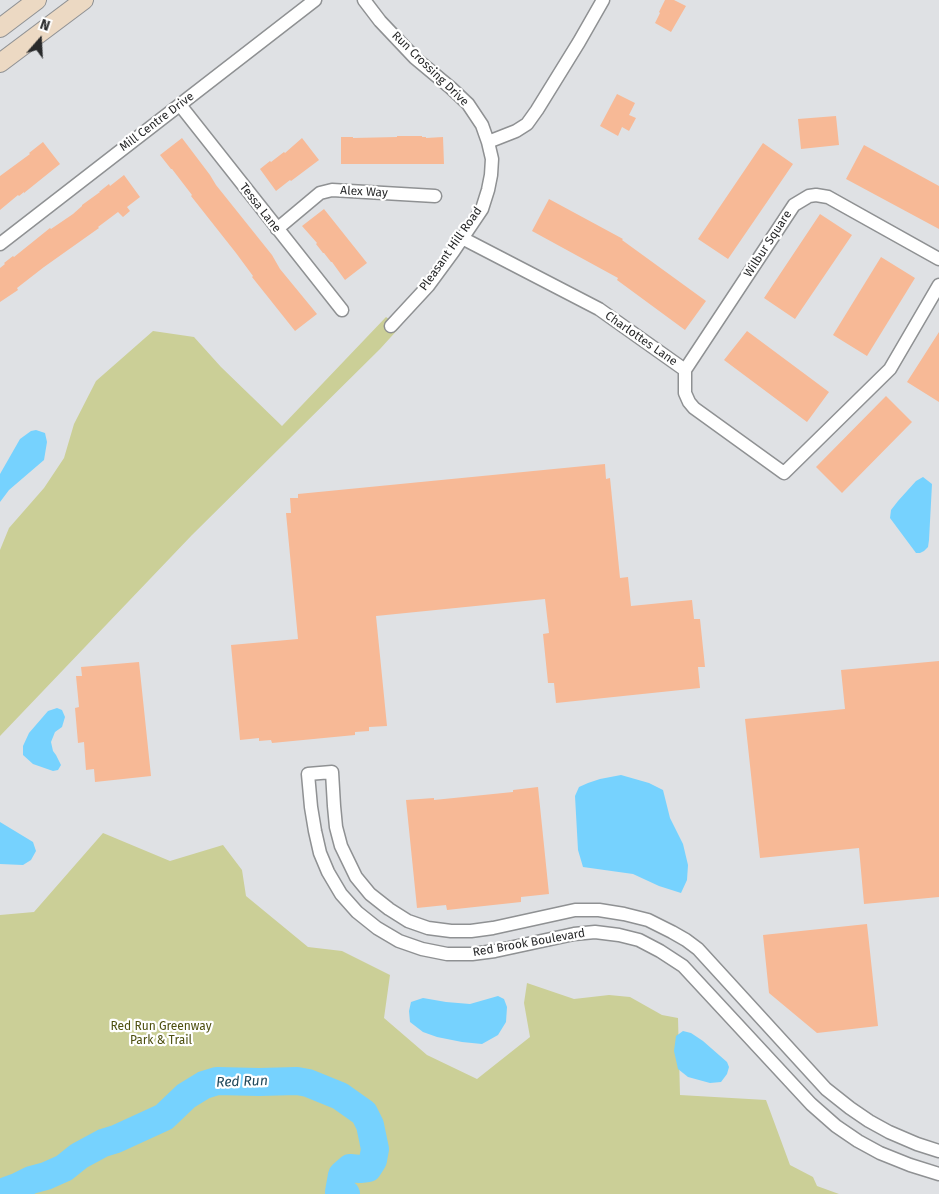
<!DOCTYPE html>
<style>
body{margin:0}
#map{position:relative;width:939px;height:1194px;overflow:hidden;background:#dfe1e4;font-family:"Fira Sans",sans-serif}
canvas{display:block}
.north{position:absolute;left:15px;top:15px;width:50px;height:50px;-webkit-text-stroke:4px #fff;paint-order:stroke;rotate:19deg;font-size:14px;font-weight:700;line-height:20px;text-align:center;color:#28292a}
.north::after{content:'';display:block;margin:auto;width:18px;height:22px;background:#28292a;clip-path:polygon(50% 0,100% 100%,50% 72%,0 100%)}
</style>
<div id="map">
<canvas width="939" height="1194"></canvas>
<div class="north">N</div>
</div>
<script>
const ctx = document.querySelector('canvas').getContext('2d');
ctx.lineJoin = 'round';
function fillPath(path, color) {
  ctx.fillStyle = color;
  ctx.fill(path, 'evenodd');
}
function shape(rows) {
  const path = new Path2D();
  for (const r of rows) {
    path.moveTo(r[0], r[1]);
    for (let i = 2; i < r.length; i += 2) path.lineTo(r[i], r[i + 1]);
  }
  return path;
}
function strokePath(path, color, width, dash) {
  ctx.strokeStyle = color;
  ctx.lineWidth = width;
  ctx.lineCap = dash ? 'butt' : 'round';
  ctx.setLineDash(dash || []);
  ctx.stroke(path);
}
function drawText(font, color, halo, rows, align = 'center') {
  ctx.font = font + ' "Fira Sans",sans-serif';
  ctx.lineWidth = 4.5;
  ctx.setLineDash([]);
  ctx.textBaseline = 'middle';
  ctx.strokeStyle = halo;
  ctx.fillStyle = color;
  for (const [text, x, y, turn = 0] of rows) {
    ctx.save();
    ctx.translate(x, y);
    ctx.rotate((+turn || 0) * Math.PI / 180);
    ctx.textAlign = isNaN(turn) ? turn : align;
    if (halo) ctx.strokeText(text, 0, 0);
    ctx.fillText(text, 0, 0);
    ctx.restore();
  }
}
fillPath(shape([
 [386,317,400,327,380,349,192,535,0,736,0,550,9,528,44,488,64,458,74,424,96,381,153,331,194,337,221,367,282,426],
 [103,833,170,861,223,845,242,870,246,896,308,947,342,951,390,975,384,1018,427,1055,477,1079,530,1037,524,1003,527,983,574,999,609,995,630,997,662,1015,678,1018,680,1095,766,1100,790,1165,813,1177,817,1186,839,1194,0,1194,0,915,34,912]
]), '#cbcf97');
fillPath(shape([
 [36,430,45,433,47,442,44,460,9,490,0,502,0,474,20,439,31,431],
 [923,477,932,484,929,540,928,547,924,551,920,553,916,553,890,518,891,510,898,501,916,481],
 [57,708,62,710,65,717,62,727,55,732,51,742,53,751,56,755,61,765,58,770,53,771,33,764,23,755,23,746,29,733,48,711],
 [621,775,649,783,663,790,670,818,683,844,688,865,687,880,681,893,659,886,633,874,583,867,578,850,575,796,579,787,588,783,600,779],
 [0,822,33,842,36,851,31,860,23,865,0,864],
 [498,996,504,999,507,1007,506,1022,498,1035,482,1044,462,1042,437,1037,423,1032,410,1022,409,1011,411,1002,423,998,446,1002,470,1004],
 [683,1031,691,1033,703,1041,727,1062,729,1067,727,1074,721,1082,710,1083,688,1077,678,1069,674,1051,676,1036]
]), '#76d2fe');
strokePath(shape([
 [0,1193,17,1187,31,1180,46,1176,64,1168,79,1156,103,1143,116,1139,164,1117,186,1096,204,1085,217,1081,259,1082,297,1081,308,1083,340,1096,364,1113,370,1125,375,1149,373,1160,368,1168,360,1169,350,1168,342,1175,339,1192,346,1194]
]), '#76d2fe', 28);
fillPath(shape([
 [665,0,674,0,686,6,671,32,655,23,660,13,659,12],
 [617,94,635,103,629,115,636,118,629,131,622,127,618,136,600,126],
 [836,116,839,145,801,149,798,119],
 [397,136,422,136,422,137,426,137,426,138,443,137,444,164,341,164,341,137,353,137,353,138,397,137],
 [182,138,210,175,216,185,272,255,280,269,317,314,295,331,252,277,253,276,236,253,191,196,192,195,172,169,171,169,160,155],
 [302,138,319,160,291,181,290,180,276,191,260,169,270,161,271,162,284,152,285,153],
 [43,142,60,164,24,193,24,192,19,196,18,195,0,210,0,176,30,154,29,153],
 [763,143,793,164,728,259,698,239],
 [864,145,939,186,939,229,846,179],
 [124,175,140,197,127,207,130,211,123,217,118,212,98,227,99,228,44,267,17,288,18,290,0,302,0,268,5,264,4,263,13,256,14,257,50,228,51,229,73,214,82,206,82,205,100,192,99,192,109,184,110,186],
 [549,199,623,239,622,240,706,301,685,330,617,280,618,278,532,231],
 [324,209,367,263,345,280,332,262,331,262,324,253,323,253,316,244,317,243,302,226],
 [820,214,852,235,795,319,764,298],
 [881,257,915,278,867,356,833,335],
 [747,331,829,392,807,422,724,360],
 [939,332,939,402,907,382],
 [886,396,912,422,842,493,816,467],
 [605,464,606,479,610,478,620,578,628,577,631,606,692,600,694,619,700,619,705,667,698,667,700,688,556,703,554,683,548,683,543,634,549,633,545,599,376,616,387,726,369,727,369,731,355,732,355,735,272,743,271,740,259,741,259,738,240,740,231,645,298,639,286,513,291,513,290,498,298,498,298,494],
 [939,661,939,897,864,904,859,848,760,858,745,719,845,709,841,670],
 [139,662,151,776,95,782,94,769,86,770,84,742,78,743,75,708,79,707,76,676,82,676,81,667],
 [538,787,549,894,521,897,521,902,447,910,446,905,417,908,406,800,434,798,434,800,513,792,513,790],
 [867,924,878,1026,817,1033,769,993,763,935]
]), '#f7b996');
const minor = shape([
 [364,0,380,21,415,58,451,88,468,104,482,125,488,142,492,159,491,175,488,190,482,209,453,252,428,286,391,326],
 [180,105,342,310],
 [488,142,516,131,527,124,537,110,579,42,603,0],
 [277,229,320,193,332,190,435,196],
 [462,238,599,309,685,370,685,393,689,402,694,408,784,473,890,369,939,285],
 [0,244,315,0],
 [685,370,794,205,809,196,816,195,828,197,939,259],
 [939,1151,917,1144,889,1132,869,1121,850,1108,826,1089,698,949,686,940,672,932,648,920,624,914,599,910,575,910,493,928,471,931,451,931,428,928,408,921,389,909,370,894,356,877,341,846,336,827,334,806,332,772,308,774,311,807,315,831,320,853,328,872,341,894,357,912,377,928,399,941,422,949,447,954,472,954,495,951,574,934,595,932,619,935,639,940,660,951,683,966,811,1104,836,1126,858,1141,880,1153,910,1165,939,1174]
]);
const secondary = shape([
 [0,28,37,0],
 [0,63,84,0]
]);
strokePath(minor, '#8f9193', 15);
strokePath(secondary, '#8f9193', 20);
strokePath(minor, '#fff', 12);
strokePath(secondary, '#ecd9c3', 18);
drawText('12px', '#28292a', '#fff', [
 ["Run Crossing Drive",430,69,44],
 ["Mill Centre Drive",157,122,-37],
 ["Alex Way",364,192,3],
 ["Tessa Lane",260,208,52],
 ["Wilbur Square",768,244,-57],
 ["Pleasant Hill Road",451,249,-55],
 ["Charlottes Lane",641,339,35],
 ["Red Brook Boulevard",529,943,-10]
]);
drawText('12px', '#4d4f0f', '#fff', [
 ["Red Run Greenway",161,1027],
 ["Park & Trail",161,1041]
]);
drawText('italic 14px', '#21495b', '#fff', [
 ["Red Run",242,1082,-2]
]);
</script>
